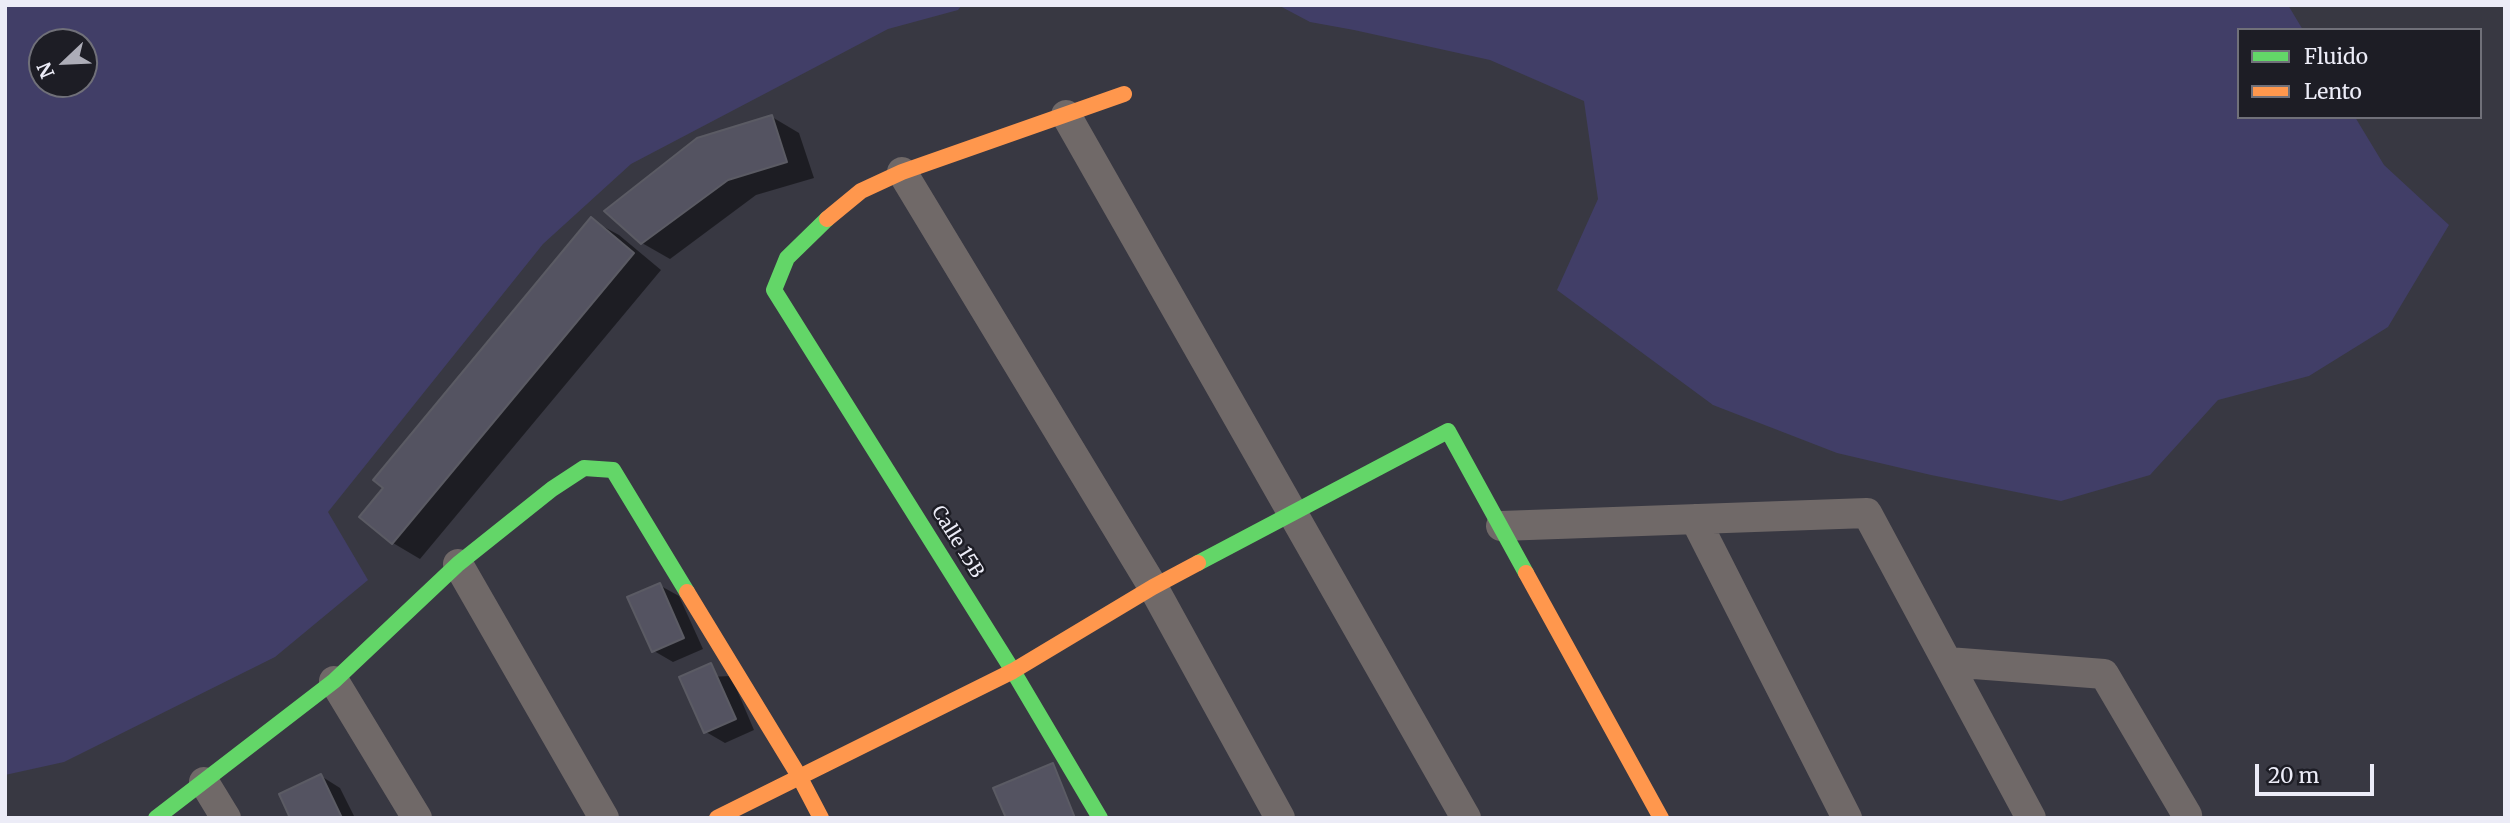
<!DOCTYPE html>
<html>
<head>
<meta charset="utf-8">
<style>
  body { margin:0 }
  #map { position:relative; width:2510px; height:823px; overflow:hidden; background:#383842; font-family:Merriweather,serif }
  canvas { display:block }
  .frame { position:absolute; inset:0; border:7px solid #ececf7; pointer-events:none }
  .legend { position:absolute; left:2237px; top:28px; width:245px; height:91px; box-sizing:border-box; background:#1d1d25; border:2px solid #707079; margin:0; padding:9px 12px; list-style:none; font-size:21px; color:#ececf7 }
  .legend li { display:flex; align-items:center; gap:14px; height:35px }
  .legend b { width:35px; border:2px solid #707079 }
  .north { position:absolute; left:28px; top:28px; width:70px; height:70px; box-sizing:border-box; background:#1d1d25; border:2px solid #707079; border-radius:50%; rotate:247deg; font-size:19px; font-weight:700; line-height:28px; text-align:center; color:#ececf7 }
  .north::after { content:''; display:block; margin:auto; width:24px; height:32px; background:#adadb8; clip-path:polygon(50% 0,100% 100%,50% 72%,0 100%) }
  .scale { position:absolute; left:2255px; top:764px; width:119px; height:32px; box-sizing:border-box; border:4px solid #ececf7; border-top:0; padding-left:9px; font-size:21px; line-height:24px; white-space:nowrap; color:#ececf7; -webkit-text-stroke:5px #1d1d25; paint-order:stroke }
</style>
</head>
<body>
<div id="map">
<canvas width="2510" height="823"></canvas>
<div class="frame"></div>
<ul class="legend">
<li><b style="height:9px;background:#63d668"></b>Fluido</li>
<li><b style="height:9px;background:#ff974d"></b>Lento</li>
</ul>
<div class="north">N</div>
<div class="scale">20 m</div>
</div>
<script>
const ctx = document.querySelector('canvas').getContext('2d');
ctx.lineJoin = 'round';
function paint(path, color) { ctx.fillStyle = color; ctx.fill(path, 'evenodd'); }
const poly = rows => new Path2D(rows.map(r => 'M' + r).join(''));
function stroke(path, color, width, dash) { ctx.strokeStyle = color; ctx.lineWidth = width; ctx.lineCap = dash ? 'butt' : 'round'; ctx.setLineDash(dash || []); ctx.stroke(path); }
function drawText(font, color, halo, rows, align = 'center') {
  ctx.font = font + ' Merriweather,serif'; ctx.lineWidth = 5; ctx.setLineDash([]); ctx.textBaseline = 'middle'; ctx.strokeStyle = halo; ctx.fillStyle = color; for (const [text, x, y, turn = 0] of rows) {
    ctx.save(); ctx.translate(x, y); ctx.rotate((+turn || 0) * Math.PI / 180); ctx.textAlign = isNaN(turn) ? turn : align; if (halo) ctx.strokeText(text, 0, 0); ctx.fillText(text, 0, 0); ctx.restore();
  }
}
const green = poly([
  [5,5,962,5,958,10,888,29,631,164,543,244,328,512,368,580,275,657,64,762,5,775],
  [42,42,84,42,84,84,42,84],
  [1278,5,2288,5,2303,30,2239,30,2239,117,2355,117,2384,165,2449,225,2388,327,2309,376,2218,400,2150,475,2061,501,1931,475,1837,453,1713,405,1557,290,1598,199,1584,101,1490,60,1354,30,1310,22]
]);
const shadow = poly([
  [772,117,799,133,814,178,756,195,670,259,642,243],
  [591,220,619,235,661,270,420,559,393,543],
  [659,585,679,596,703,649,673,662,654,651],
  [731,676,754,730,725,743,706,732,682,678],
  [321,776,340,788,355,818,292,818]
]);
const building = poly([
  [772,115,787,162,728,180,641,244,604,211,697,138,772,115],
  [591,217,634,253,392,544,359,517,383,488,373,480,591,217],
  [660,583,684,638,652,652,627,597,660,583],
  [711,663,736,719,704,733,679,677,711,663],
  [1053,763,1075,818,1006,818,993,788,1053,763],
  [321,774,342,818,290,818,279,794,321,774]
]);
const street = poly([
  [1066,115,1466,818],
  [902,172,1153,587,1280,818],
  [1695,519,1847,818],
  [1501,526,1867,513,2031,818],
  [458,564,604,818],
  [1948,662,2104,674,2187,815,2185,818],
  [334,681,417,818],
  [204,782,226,818]
]);
const fast = poly([
  [827,219,787,258,774,290,1013,671,1100,818],
  [1198,563,1448,431,1526,573],
  [156,818,334,681,458,564,552,489,584,468,613,470,687,592]
]);
const slow = poly([
  [827,219,861,191,902,172,1124,94],
  [1526,573,1661,818],
  [687,592,799,776,821,818],
  [717,818,1013,671,1153,587,1198,563]
]);
const streetNames = [
  ["Calle 15B",957,542,58]
];
paint(green, '#413e67');
paint(shadow, '#0007');
paint(building, '#545361');
stroke(building, '#5b5b64', 2);
stroke(street, '#706968', 30);
stroke(fast, '#63d668', 16);
stroke(slow, '#ff974d', 16);
drawText('19px', '#ececf7', '#1d1d25', streetNames);
</script>
</body>
</html>
